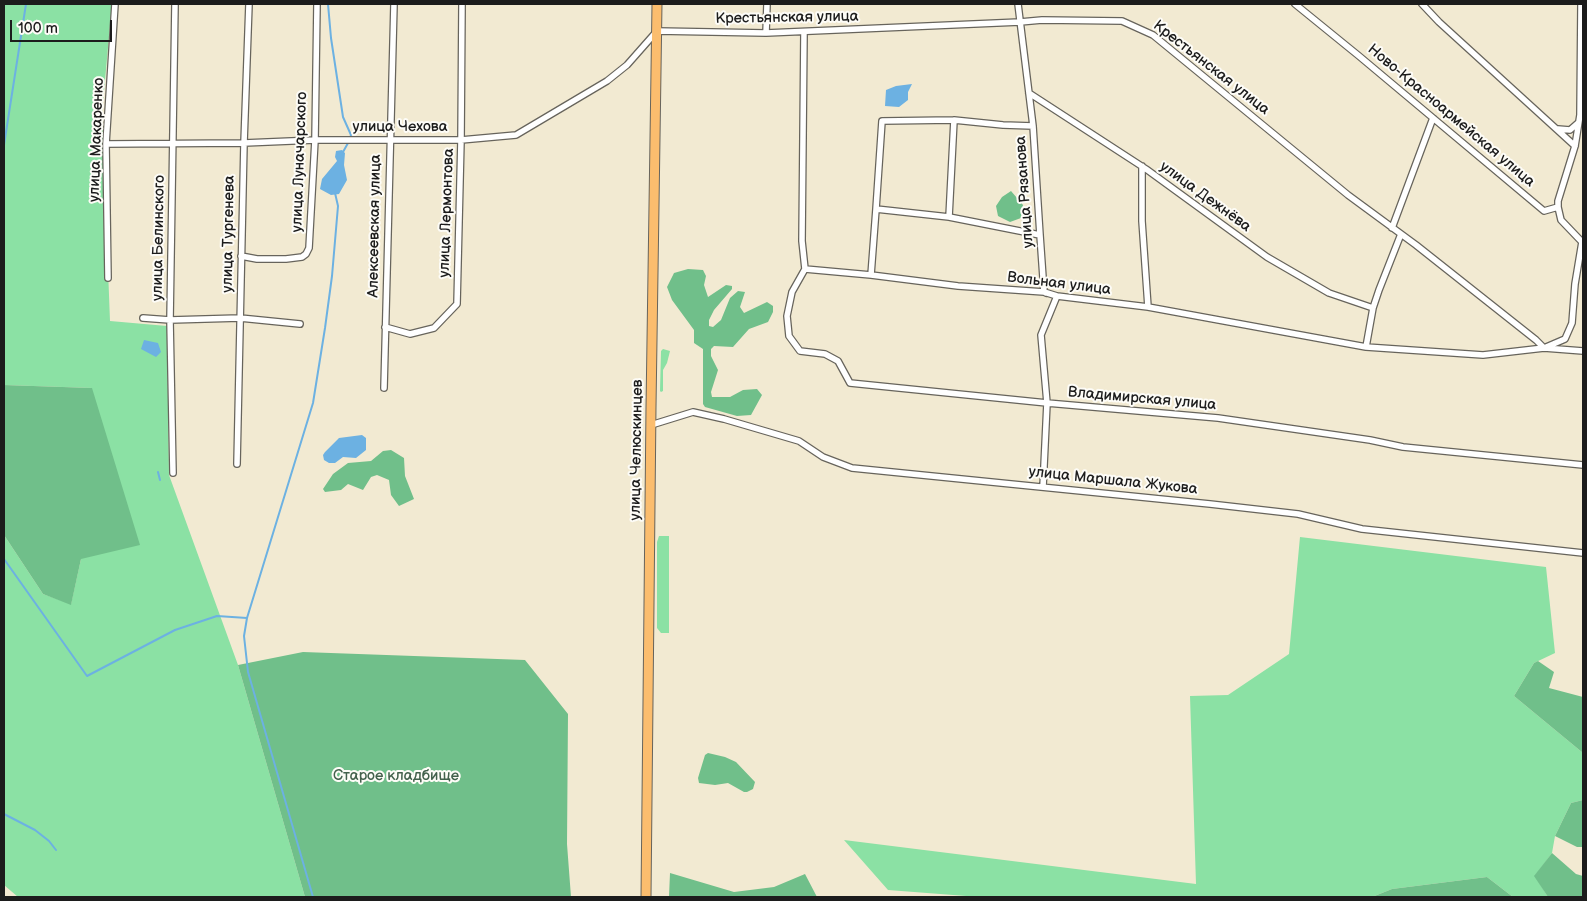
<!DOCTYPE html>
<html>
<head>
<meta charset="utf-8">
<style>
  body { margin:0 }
  #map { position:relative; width:1587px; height:901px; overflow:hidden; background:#f2ead2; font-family:"Balsamiq Sans",sans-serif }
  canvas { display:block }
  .frame { position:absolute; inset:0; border:5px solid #1c1c1c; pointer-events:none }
  .scale { position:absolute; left:10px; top:20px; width:102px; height:22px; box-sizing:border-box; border:2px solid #1c1c1c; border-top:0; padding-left:6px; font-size:15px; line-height:18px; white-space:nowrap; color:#1c1c1c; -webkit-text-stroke:4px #fdfcf7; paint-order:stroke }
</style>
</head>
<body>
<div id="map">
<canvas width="1587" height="901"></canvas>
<div class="frame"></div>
<div class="scale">100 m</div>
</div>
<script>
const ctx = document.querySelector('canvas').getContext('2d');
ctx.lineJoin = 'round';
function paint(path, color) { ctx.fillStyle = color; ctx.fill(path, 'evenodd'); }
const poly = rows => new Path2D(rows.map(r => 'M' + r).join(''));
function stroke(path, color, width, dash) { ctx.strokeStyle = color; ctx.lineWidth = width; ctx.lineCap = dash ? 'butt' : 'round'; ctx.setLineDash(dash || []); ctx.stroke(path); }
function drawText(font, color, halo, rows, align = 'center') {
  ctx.font = font + ' "Balsamiq Sans",sans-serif'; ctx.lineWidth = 4; ctx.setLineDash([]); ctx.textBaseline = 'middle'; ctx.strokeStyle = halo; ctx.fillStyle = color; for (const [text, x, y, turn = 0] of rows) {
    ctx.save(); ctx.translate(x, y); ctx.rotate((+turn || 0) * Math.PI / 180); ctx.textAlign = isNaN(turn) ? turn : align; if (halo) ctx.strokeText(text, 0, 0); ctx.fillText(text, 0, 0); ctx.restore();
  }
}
const green = poly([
  [4,4,112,4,102,113,110,321,167,326,169,475,238,665,305,897,18,897,4,885,4,535,43,594,71,604,81,559,92,388,4,385],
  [663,349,670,351,667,363,663,370,663,391,661,392,660,391,661,351],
  [659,536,669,536,669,633,661,633,657,628,657,542],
  [1300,537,1546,567,1555,653,1534,663,1514,696,1583,753,1583,800,1571,803,1555,836,1552,853,1535,876,1548,897,1513,897,1487,877,1392,889,1372,897,979,897,888,890,844,840,1196,884,1190,696,1228,695,1289,654]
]);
const forest = poly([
  [1011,191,1023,205,1021,218,1010,222,998,216,996,206,1002,197],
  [688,269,703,270,706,276,704,285,708,297,726,285,732,286,732,289,714,310,709,320,709,326,713,327,721,320,730,298,738,291,745,292,740,307,744,313,767,302,773,306,773,312,768,322,749,329,733,347,714,346,711,349,711,356,718,370,711,392,712,397,730,397,743,390,757,389,762,395,751,415,737,416,705,407,703,404,703,349,694,343,694,330,672,300,667,287,674,273],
  [4,385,92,388,140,545,81,559,71,605,43,594,4,535],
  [391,450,404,458,405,476,414,499,399,506,391,495,389,480,377,475,371,477,363,490,348,484,341,490,325,492,323,489,333,474,348,463,371,461,383,451],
  [303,652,525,660,568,714,567,844,571,897,305,897,238,665],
  [1538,661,1554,672,1549,688,1583,697,1583,753,1514,696,1534,663],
  [708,753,725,757,736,762,755,782,753,789,747,792,744,792,728,783,715,785,699,783,698,778,705,755],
  [1583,800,1583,847,1577,847,1555,836,1571,803],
  [1552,853,1576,874,1583,876,1583,897,1548,897,1534,876],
  [670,873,734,892,774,887,805,874,817,897,669,897],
  [1487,877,1513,897,1372,897,1392,889]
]);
const water = poly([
  [912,84,908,92,908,100,899,107,885,106,886,90,896,86],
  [342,150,345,153,344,165,347,180,339,194,331,195,320,189,322,179,337,161,335,157,336,151],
  [144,340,158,343,161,352,156,357,141,349],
  [362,435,366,438,366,450,356,458,343,457,335,463,329,463,324,460,323,455,325,452,339,438]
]);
const stream = poly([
  [328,4,331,38,343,117,351,135,350,138],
  [4,145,26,4],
  [343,152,348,143],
  [158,472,160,480],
  [4,559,87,676,175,630,217,616,247,618],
  [4,814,35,830,49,841,56,850],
  [313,897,248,672,244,636,247,618,313,403,325,328,332,276,338,206,335,193]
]);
const minor = poly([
  [1018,4,1033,126,1040,235,1044,292,1046,293],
  [1295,4,1359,56,1544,211,1558,207,1561,220,1583,243],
  [1422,4,1439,22,1575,146],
  [804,32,802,241,805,269,871,275,958,286,1044,292,1057,296,1148,307,1366,347,1483,355,1544,348,1565,339,1572,323,1575,284,1582,242],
  [766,33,767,4],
  [1029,93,1146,169,1267,257,1329,293,1373,308],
  [954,120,882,121,876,209,949,217,1040,235],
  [1558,129,1570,130,1578,123],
  [106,144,244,143,315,140,461,140,516,135,607,81,627,65,657,31,766,33,1020,22,1042,20,1122,21,1153,35,1348,195,1416,245,1536,340,1544,348,1583,351],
  [1142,166,1142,221,1148,307],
  [1558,207,1558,201,1575,146,1580,115,1581,4],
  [949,217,954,120,1003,125,1033,126],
  [1392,228,1433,118],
  [241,256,257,259,286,259,302,257,306,254,309,248,315,140,317,4],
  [805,269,792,292,787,316,789,336,800,351,825,354,838,361,850,383,1047,403,1218,418,1370,440,1403,447,1583,465],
  [871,275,876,209],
  [108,278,106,144,115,4],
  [143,318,170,320,240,318,300,324],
  [385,327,410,334,434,328,457,304,461,140,462,4],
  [1366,347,1373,308,1379,290,1401,234],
  [384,388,394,4],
  [651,425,693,412,724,419,799,441,823,457,852,468,1210,504,1298,514,1362,529,1583,553],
  [237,464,244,143,249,4],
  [173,473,170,320,175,4],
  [1043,487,1047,403,1041,335,1057,296]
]);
const primary = poly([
  [646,897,651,407,657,4]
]);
const streetNames = [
  ["Крестьянская улица",787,18,-1],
  ["Крестьянская улица",1211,68,38],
  ["Ново-Красноармейская улица",1451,116,40],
  ["улица Чехова",400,127],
  ["улица Макаренко",97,140,-88],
  ["улица Луначарского",300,162,-88],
  ["улица Рязанова",1025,192,-94],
  ["улица Дежнёва",1205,197,36],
  ["улица Лермонтова",447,213,-88],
  ["Алексеевская улица",375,226,-89],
  ["улица Тургенева",229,234,-89],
  ["улица Белинского",159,238,-89],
  ["Вольная улица",1059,284,7],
  ["Владимирская улица",1142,399,5],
  ["улица Челюскинцев",637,450,-89],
  ["улица Маршала Жукова",1113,481,6]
];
const parkNames = [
  ["Старое кладбище",396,776]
];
paint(green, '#8be1a4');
paint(forest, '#70bf8a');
paint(water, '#6cb1e2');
stroke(stream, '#6cb1e2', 2);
stroke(minor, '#67645c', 8);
stroke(primary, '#67645c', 11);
stroke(minor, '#fff', 5.5);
stroke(primary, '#fbbd6e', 9);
drawText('15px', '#1c1c1c', '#fdfcf7', streetNames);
drawText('15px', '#43614c', '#fdfcf7', parkNames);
</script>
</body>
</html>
